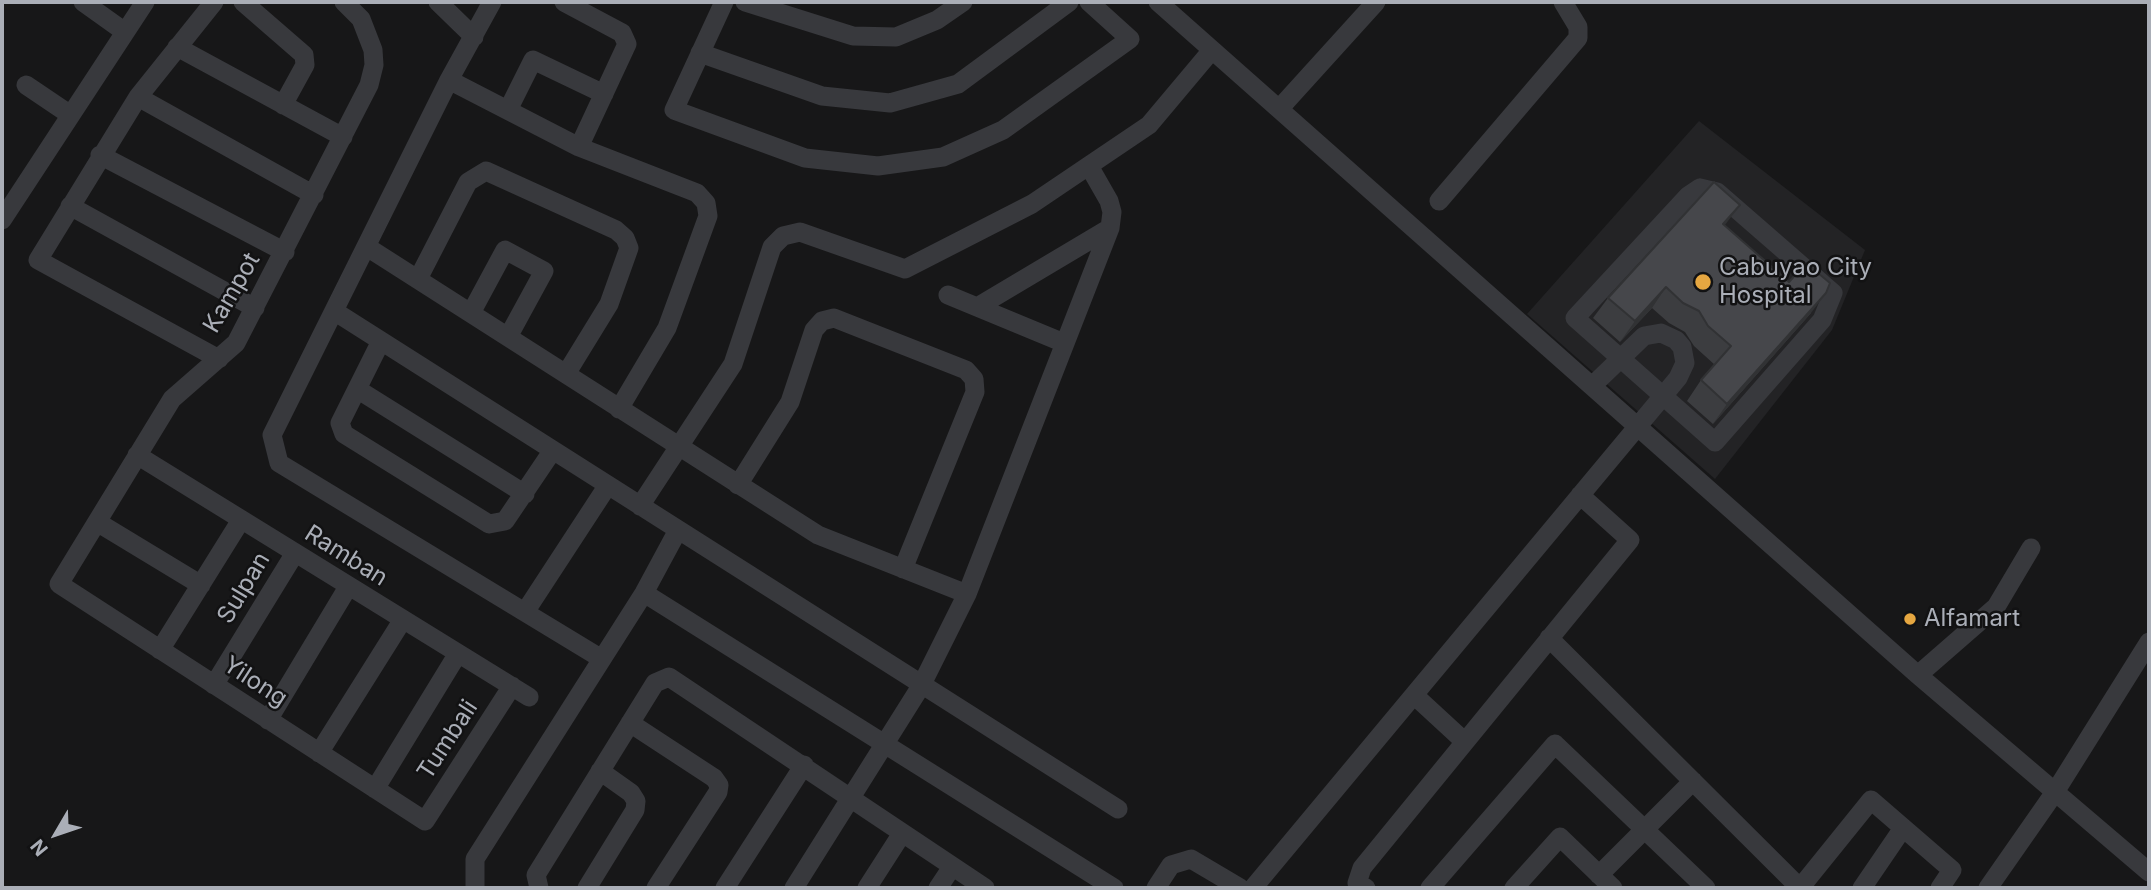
<!DOCTYPE html>
<html>
<head>
<meta charset="utf-8">
<style>
  body { margin:0 }
  #map { position:relative; width:2151px; height:890px; overflow:hidden; background:#171718; font-family:Inter,sans-serif }
  canvas { display:block }
  .frame { position:absolute; inset:0; border:4px solid #aaaeb7; pointer-events:none }
  .north { position:absolute; left:21px; top:799px; width:70px; height:70px; -webkit-text-stroke:5px #121213; paint-order:stroke; rotate:231deg; font-size:19px; font-weight:700; line-height:28px; text-align:center; color:#aaaeb7 }
  .north::after { content:''; display:block; margin:auto; width:24px; height:32px; background:#aaaeb7; clip-path:polygon(50% 0,100% 100%,50% 72%,0 100%) }
</style>
</head>
<body>
<div id="map">
<canvas width="2151" height="890"></canvas>
<div class="frame"></div>
<div class="north">N</div>
</div>
<script>
const ctx = document.querySelector('canvas').getContext('2d');
ctx.lineJoin = 'round';
function paint(path, color) { ctx.fillStyle = color; ctx.fill(path, 'evenodd'); }
const poly = rows => new Path2D(rows.map(r => 'M' + r).join(''));
function stroke(path, color, width, dash) { ctx.strokeStyle = color; ctx.lineWidth = width; ctx.lineCap = dash ? 'butt' : 'round'; ctx.setLineDash(dash || []); ctx.stroke(path); }
function drawText(font, color, halo, rows, align = 'center') {
  ctx.font = font + ' Inter,sans-serif'; ctx.lineWidth = 5; ctx.setLineDash([]); ctx.textBaseline = 'middle'; ctx.strokeStyle = halo; ctx.fillStyle = color; for (const [text, x, y, turn = 0] of rows) {
    ctx.save(); ctx.translate(x, y); ctx.rotate((+turn || 0) * Math.PI / 180); ctx.textAlign = isNaN(turn) ? turn : align; if (halo) ctx.strokeText(text, 0, 0); ctx.fillText(text, 0, 0); ctx.restore();
  }
}
const built = poly([
  [1699,121,1865,250,1832,330,1715,479,1527,314]
]);
const minor = poly([
  [83,2,125,32],
  [214,2,138,97,38,260,219,359],
  [243,2,304,55,305,65,283,105],
  [344,2,361,19,373,50,374,65,369,85,236,343,172,399,59,584,425,821,512,686],
  [438,2,474,37],
  [492,2,449,80,272,435,279,463,602,659,644,593,678,530],
  [564,2,622,33,627,44,579,147],
  [724,2,674,110,805,158,878,166,943,157,1003,130,1130,39,1089,2],
  [745,2,853,36,896,37,937,20,963,2],
  [1158,2,1918,675,2149,872],
  [177,47,343,137],
  [700,53,822,96,890,103,958,84,1069,2],
  [449,80,579,147,697,193,706,203,708,216,667,328,619,409],
  [26,85,69,114],
  [138,97,314,195],
  [1279,109,1376,2],
  [508,110,533,60,604,94],
  [100,155,285,252],
  [1700,188,1717,192,1833,293,1822,320,1715,442,1575,318,1688,196,1700,188],
  [1439,201,1578,38,1578,27,1563,2],
  [70,206,255,308],
  [2,220,145,2],
  [367,247,818,535,967,594],
  [418,279,468,182,486,171,616,230,625,238,629,248,609,304,566,374],
  [948,295,1064,343],
  [979,306,1110,228],
  [334,311,1118,809],
  [471,313,505,250,544,271,508,337],
  [381,341,340,423,344,434,489,524,505,521,553,450],
  [357,389,525,494],
  [137,455,529,697],
  [738,485,790,402,814,330,822,321,834,318,966,370,974,379,975,392,903,569],
  [640,506,733,364,772,247,783,236,800,232,905,269,1032,204,1149,125,1212,50],
  [97,522,201,585],
  [644,593,1114,888],
  [525,612,608,485],
  [1549,638,1800,888],
  [160,650,241,520],
  [1918,675,1996,607,2031,548],
  [214,685,295,553],
  [1414,695,1465,742],
  [268,720,348,587],
  [630,723,714,778,719,785,718,792,656,888],
  [319,753,402,621],
  [375,789,457,655],
  [1599,875,1693,781],
  [475,888,475,859,602,659],
  [539,888,536,875,655,683,669,677,985,888],
  [587,888,635,810,636,801,631,793,600,771],
  [725,888,804,765],
  [794,888,921,686,967,594,1110,228,1112,212,1109,201,1089,166],
  [867,888,901,835],
  [938,888,952,867],
  [1156,888,1171,865,1191,859,1240,888],
  [1253,888,1678,378,1685,363,1682,347,1676,340,1661,333,1644,336,1592,386],
  [1366,888,1357,883,1362,868,1630,540,1580,495],
  [1430,888,1555,744,1706,888],
  [1514,888,1560,837,1613,888],
  [1800,888,1871,800,1952,870,1940,888],
  [1862,888,1903,828],
  [1988,888,2055,792,2149,642]
]);
const wall = poly([
  [1725,226,1811,313,1713,424,1687,401,1701,380,1715,365,1694,346,1685,332,1669,323,1652,308,1620,342,1593,318,1608,298]
]);
const shadedWall = poly([
  [1740,205,1725,225,1723,224],
  [1666,287,1652,308,1620,342,1635,321],
  [1826,293,1811,313,1713,424,1727,404]
]);
const building = poly([
  [1714,182,1740,205,1723,224,1789,282,1806,263,1830,283,1826,293,1727,404,1701,380,1731,346,1708,326,1699,311,1683,303,1666,287,1635,321,1608,298,1714,182]
]);
const markers = [
  [1703,282,9,"#e6a741"],
  [1910,619,7,"#e6a741"]
];
const poiNames = [
  ["Cabuyao City",1719,268],
  ["Hospital",1719,296],
  ["Alfamart",1924,619]
];
const streetNames = [
  ["Kampot",232,293,-60],
  ["Ramban",346,556,32],
  ["Sulpan",244,588,-59],
  ["Yilong",255,682,33],
  ["Tumbali",448,740,-57]
];
paint(built, '#232325');
stroke(minor, '#38393d', 19);
paint(wall, '#3c3d40');
paint(shadedWall, '#313234');
paint(building, '#46474b');
stroke(building, '#313234', 2);
for (const [x, y, r, color] of markers) { const dot = new Path2D(); dot.arc(x, y, r, 0, 2 * Math.PI); ctx.fillStyle = color; ctx.fill(dot); stroke(dot, '#121213', 2.5); }
drawText('24px', '#aaaeb7', '#121213', poiNames, 'left');
drawText('24px', '#aaaeb7', '#121213', streetNames);
</script>
</body>
</html>
